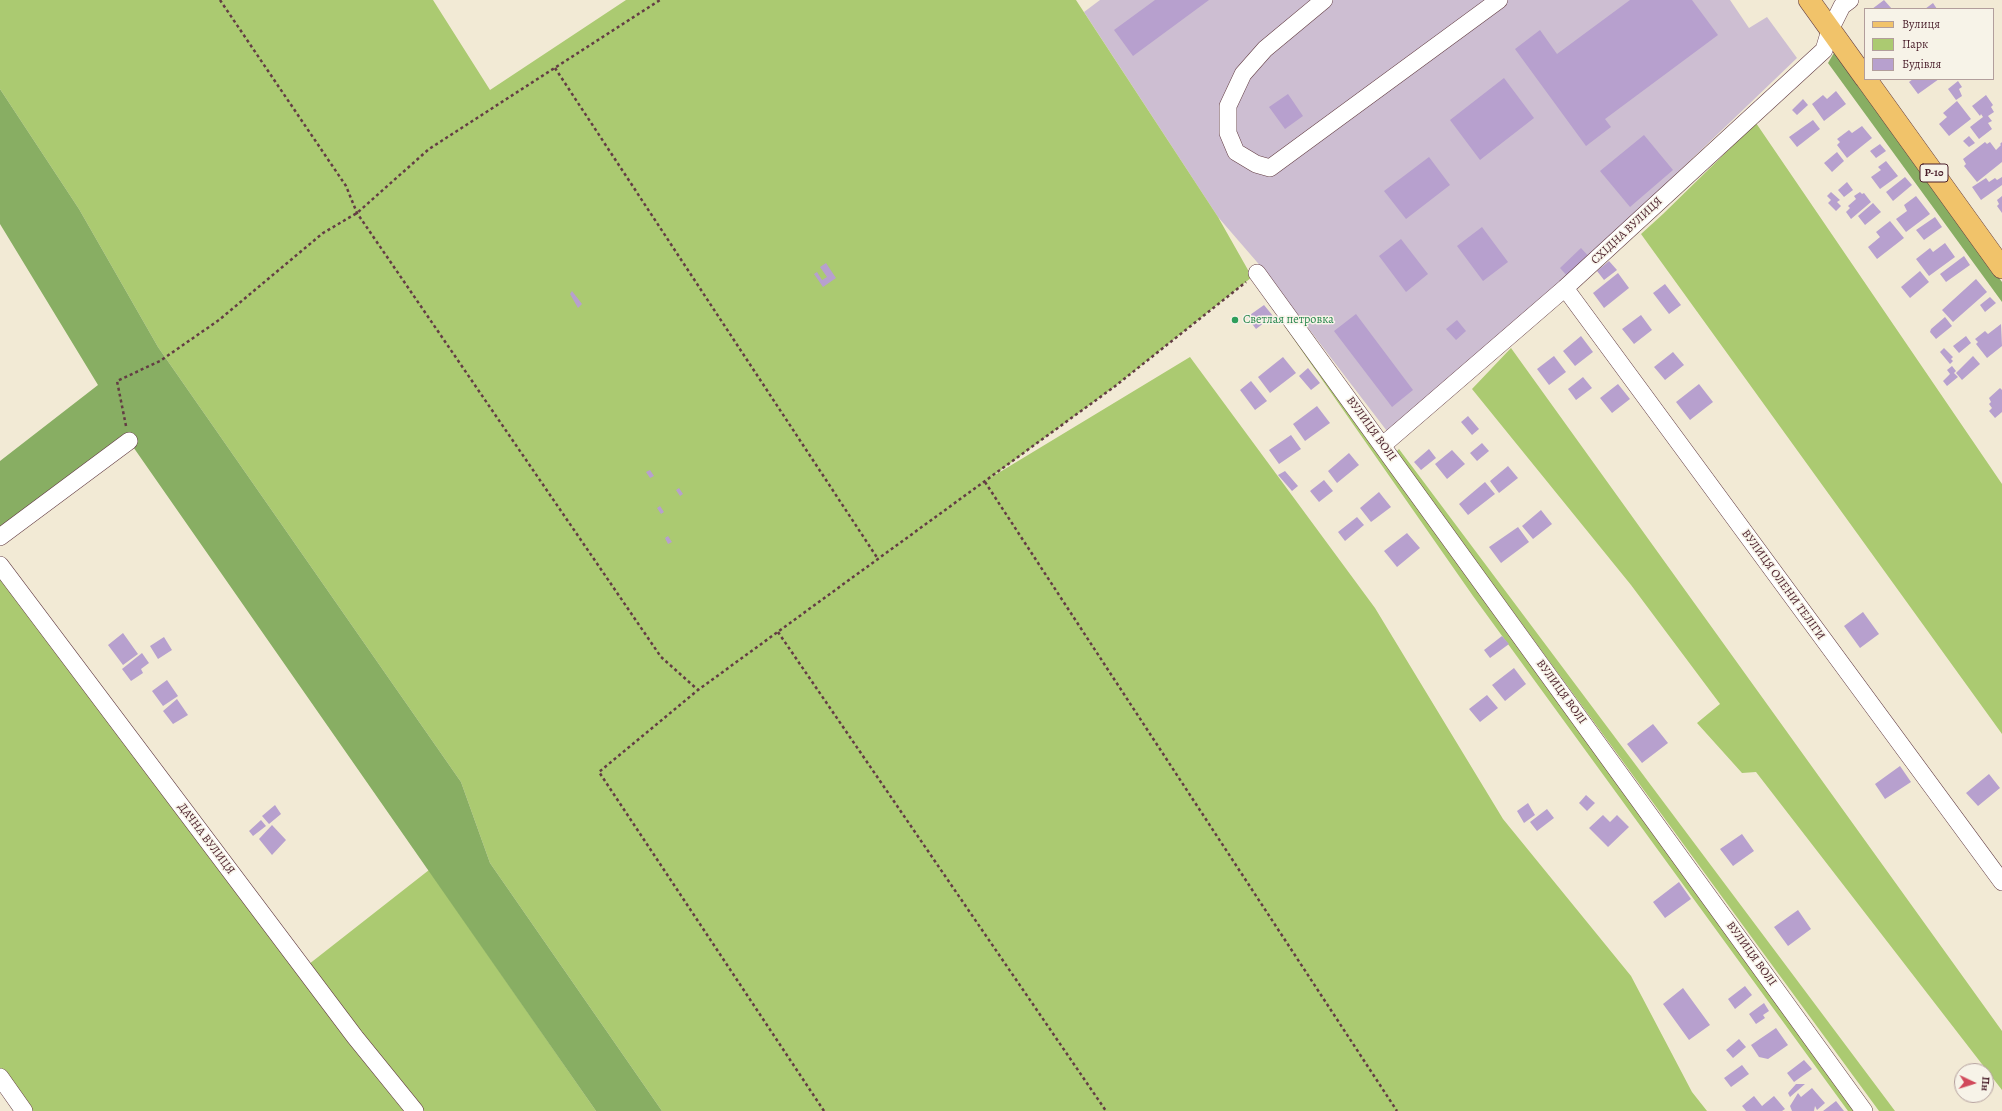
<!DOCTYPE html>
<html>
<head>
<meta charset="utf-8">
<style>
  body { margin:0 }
  #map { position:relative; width:2002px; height:1111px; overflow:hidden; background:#f2ead5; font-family:Alegreya,serif }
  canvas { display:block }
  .legend { position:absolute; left:1864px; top:8px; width:130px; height:72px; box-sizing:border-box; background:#f7f3e8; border:1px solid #b29e9c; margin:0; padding:5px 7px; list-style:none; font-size:12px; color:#4a1f2b }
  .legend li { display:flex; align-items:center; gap:8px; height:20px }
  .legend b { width:20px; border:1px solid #b29e9c }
  .north { position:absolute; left:1954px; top:1063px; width:40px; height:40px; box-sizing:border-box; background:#f7f3e8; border:1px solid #b29e9c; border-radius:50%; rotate:94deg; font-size:11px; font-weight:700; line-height:16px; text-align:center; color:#4a1f2b }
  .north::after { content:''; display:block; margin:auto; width:14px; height:18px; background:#d1495b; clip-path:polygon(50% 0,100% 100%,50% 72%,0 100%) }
</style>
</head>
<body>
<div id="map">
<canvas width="2002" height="1111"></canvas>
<ul class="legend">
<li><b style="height:5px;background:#f1c36a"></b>Вулиця</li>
<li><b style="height:11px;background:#abca71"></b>Парк</li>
<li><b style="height:11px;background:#b7a0ce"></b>Будівля</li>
</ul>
<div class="north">Пн</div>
</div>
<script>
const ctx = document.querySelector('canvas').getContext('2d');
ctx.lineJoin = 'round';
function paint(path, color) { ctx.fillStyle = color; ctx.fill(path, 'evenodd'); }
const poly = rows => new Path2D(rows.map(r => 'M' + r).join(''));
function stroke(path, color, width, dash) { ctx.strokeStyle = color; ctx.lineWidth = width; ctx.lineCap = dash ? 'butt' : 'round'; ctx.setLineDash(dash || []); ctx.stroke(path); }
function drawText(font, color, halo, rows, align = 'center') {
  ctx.font = font + ' Alegreya,serif'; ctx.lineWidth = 3; ctx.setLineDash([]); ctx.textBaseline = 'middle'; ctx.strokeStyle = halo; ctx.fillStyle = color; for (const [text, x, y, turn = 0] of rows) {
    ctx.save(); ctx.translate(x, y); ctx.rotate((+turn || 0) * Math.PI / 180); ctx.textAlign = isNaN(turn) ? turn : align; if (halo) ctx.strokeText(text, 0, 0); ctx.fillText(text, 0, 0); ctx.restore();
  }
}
const industrial = poly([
  [1100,0,1730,0,1749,28,1767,17,1797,58,1574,272,1390,435,1263,269,1218,217,1084,12]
]);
const green = poly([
  [0,0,433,0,490,90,626,0,1076,0,1218,217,1252,277,1114,387,990,478,1190,357,1375,608,1503,819,1631,976,1692,1092,1707,1111,662,1111,490,863,461,782,158,347,79,209,0,89],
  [1756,123,2002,484,2002,734,1641,234,1663,214],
  [1265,298,1859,1111,1848,1111,1473,596],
  [1511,348,2002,1031,2002,1090,1756,772,1742,773,1697,723,1720,704,1631,585,1472,389],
  [1399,449,1895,1111,1879,1111,1396,452],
  [0,565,304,968,429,870,596,1111,24,1111,0,1077]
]);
const forest = poly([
  [1835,51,2002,282,2002,302,1828,63],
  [0,89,79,209,158,347,461,782,490,863,662,1111,596,1111,129,441,0,537,0,461,98,385,0,224]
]);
const building = poly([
  [1155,0,1209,0,1133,56,1114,30],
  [1630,0,1692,0,1718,35,1605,119,1611,127,1586,146,1515,49,1540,30,1557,54],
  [1884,0,1892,9,1872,9],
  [1933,3,1937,9,1925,9],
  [1504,78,1534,118,1480,160,1450,120],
  [1913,79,1939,79,1918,94,1909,82],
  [1958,81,1962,87,1959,89,1962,96,1956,100,1948,89],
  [1836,91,1846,104,1824,121,1812,104,1823,95,1827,99],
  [1288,94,1303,116,1285,129,1269,107],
  [1986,95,1993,105,1991,107,1994,112,1988,116,1992,121,1988,123,1992,129,1979,139,1970,127,1983,117,1981,114,1980,116,1972,106],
  [1803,99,1808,105,1797,115,1792,110],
  [1957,101,1971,119,1949,136,1939,124,1947,117,1943,113],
  [1813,120,1820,129,1797,147,1789,137],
  [1862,126,1872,138,1847,158,1837,145,1840,142,1837,139,1849,130,1852,133],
  [1644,135,1673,170,1630,207,1600,171],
  [1969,136,1975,143,1969,147,1963,141],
  [1985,142,1987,144,1990,142,1996,150,2001,145,2000,144,2002,142,2002,162,1977,182,1964,166,1966,164,1963,159],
  [1880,144,1886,151,1876,158,1870,151],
  [1837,152,1844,161,1832,172,1824,163],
  [1429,157,1450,185,1406,219,1384,191],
  [1886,161,1898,176,1880,189,1871,177,1881,170,1878,167],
  [1905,177,1912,185,1893,201,1886,192],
  [2002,177,2002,185,1981,200,1972,187,1986,178,1989,182,1995,178,1997,180],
  [1847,182,1853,190,1844,197,1838,190],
  [1831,192,1840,200,1837,202,1841,206,1836,211,1828,203,1831,200,1827,196],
  [1860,192,1862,194,1864,193,1871,202,1851,219,1846,212,1850,208,1848,206,1856,199,1854,196],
  [1916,196,1930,214,1906,232,1896,219,1907,211,1904,205],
  [2002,196,2002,213,1997,206,1999,204,1997,200],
  [1873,203,1881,212,1865,225,1858,216],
  [1935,217,1942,227,1924,240,1916,230],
  [1890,221,1904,238,1877,259,1868,247,1880,237,1876,232],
  [1482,227,1508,262,1483,281,1457,246],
  [1401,239,1428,274,1406,292,1379,256],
  [1945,243,1955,257,1929,276,1916,259,1930,248,1933,252],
  [1581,248,1592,260,1570,279,1560,268],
  [1964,256,1970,265,1946,282,1940,274],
  [1609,261,1617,270,1604,280,1597,271],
  [826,263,836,278,823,287,814,274,817,272,822,280,827,277,820,267],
  [1920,271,1929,282,1910,298,1901,287],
  [1618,273,1629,288,1604,308,1593,293],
  [1976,279,1987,292,1953,322,1942,310],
  [1665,284,1681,305,1669,314,1653,293],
  [572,291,582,304,578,308,570,294],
  [1990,297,1996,303,1985,312,1980,305],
  [1264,305,1273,316,1256,329,1247,317],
  [1356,314,1413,390,1392,407,1334,331],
  [1641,315,1652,330,1634,344,1622,329],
  [1945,317,1952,326,1936,339,1930,332,1931,329],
  [1457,320,1466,331,1456,340,1446,329],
  [2001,324,2002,346,1987,358,1976,344,1978,342,1975,339,1985,331,1988,334],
  [1581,336,1593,352,1575,366,1563,351],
  [1966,336,1971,343,1959,353,1953,346],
  [1944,348,1953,357,1951,359,1953,361,1950,364,1940,352],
  [1673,352,1684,365,1665,380,1654,367],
  [1554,356,1566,372,1549,385,1537,369],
  [1973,356,1980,364,1962,380,1956,373],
  [1283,357,1296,373,1270,393,1258,377],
  [1952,366,1956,371,1954,373,1958,377,1947,386,1943,381,1950,374,1947,370],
  [1308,368,1320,383,1311,390,1299,376],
  [1583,377,1592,388,1576,400,1568,389],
  [1251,381,1267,401,1255,410,1240,390],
  [1618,384,1630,399,1612,413,1600,398],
  [1699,384,1713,402,1690,420,1676,402],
  [2000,388,2002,390,2002,412,1995,418,1989,411,1992,408,1989,404,1991,402,1989,398],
  [1317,406,1330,423,1305,441,1293,424],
  [1468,416,1479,429,1472,435,1461,422],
  [1291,435,1301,449,1279,464,1269,450],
  [1482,443,1489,451,1477,461,1470,453],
  [1429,449,1436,458,1421,470,1414,462],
  [1452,450,1465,464,1447,479,1435,464],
  [1349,453,1359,465,1337,483,1328,471],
  [1508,466,1518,478,1499,493,1490,481],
  [650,470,654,476,650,478,646,472],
  [1285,471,1298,486,1292,491,1278,475],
  [1324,480,1333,491,1319,502,1310,491],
  [1485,482,1495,494,1468,515,1459,504],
  [679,488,683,494,680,496,676,490],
  [1379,492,1391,507,1371,522,1360,508],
  [660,506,664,512,661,514,657,508],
  [1541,510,1552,524,1533,539,1522,526],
  [1357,517,1364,525,1345,541,1338,532],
  [1518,527,1529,542,1501,563,1489,547],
  [1407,533,1420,548,1397,567,1384,551],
  [668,536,672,542,668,544,665,538],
  [1863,612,1879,634,1860,648,1844,626],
  [123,633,138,654,123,665,108,645],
  [1502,636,1509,644,1490,658,1484,650],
  [164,637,172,650,158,659,150,646],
  [142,653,149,663,141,669,143,673,131,681,122,669],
  [1514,668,1526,684,1505,701,1492,685],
  [167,680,178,696,163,706,152,691],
  [1487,695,1498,708,1480,722,1469,709],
  [177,699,188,715,173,724,163,711],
  [1653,724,1668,743,1642,763,1627,744],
  [1900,766,1911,782,1885,799,1875,784],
  [1989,774,2000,788,1978,806,1966,793],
  [1586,795,1595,803,1587,811,1579,803],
  [1528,803,1535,815,1524,823,1517,811],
  [275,805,281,814,269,824,262,816],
  [1547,809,1554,818,1537,831,1530,822],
  [1603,815,1610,822,1617,815,1629,827,1608,847,1589,828],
  [261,820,266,826,253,836,249,831],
  [272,825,286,840,272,855,259,839],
  [1742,834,1754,851,1733,866,1720,849],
  [1679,882,1691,899,1665,918,1653,902],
  [1798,910,1811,929,1788,946,1774,927],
  [1745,986,1752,995,1735,1009,1728,999],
  [1683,988,1710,1025,1689,1040,1663,1004],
  [1764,1003,1769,1011,1763,1015,1765,1018,1756,1024,1749,1014],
  [1776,1028,1788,1045,1768,1059,1759,1057,1751,1045],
  [1739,1039,1746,1047,1733,1058,1726,1050],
  [1804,1060,1812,1069,1794,1082,1787,1073],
  [1742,1065,1749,1074,1731,1087,1724,1078],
  [1796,1084,1805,1084,1790,1097,1788,1093],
  [1812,1088,1825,1103,1817,1110,1815,1106,1814,1111,1792,1111,1790,1106,1798,1093,1801,1097],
  [1754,1096,1762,1106,1774,1096,1785,1109,1782,1111,1746,1111,1742,1106],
  [1836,1101,1844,1111,1823,1111]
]);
const path = poly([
  [220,0,346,186,357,213,661,657,698,690],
  [555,68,878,559],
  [126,426,117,381,160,361,219,320,323,233,357,213,429,149,660,0],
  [985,482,1397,1111],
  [778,632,1106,1111],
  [824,1111,599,772,698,690,1114,387,1246,282]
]);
const minor = poly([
  [1324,0,1265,49,1243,74,1228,106,1228,133,1236,152,1256,164,1270,168,1499,0],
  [1257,273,1864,1111],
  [1565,288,2002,882],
  [1383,445,1565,288,1824,50,1830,30,1842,6,1850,0],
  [0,537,129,441],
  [0,565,355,1037,415,1111],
  [0,1077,24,1111]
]);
const major = poly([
  [1809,0,1865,78],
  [1866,79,2002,268]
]);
const markers = [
  [1235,320,4,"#2e9e5b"]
];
const shields = [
  [1934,173,28]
];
const shieldNames = [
  ["Р-10",1934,173]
];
const streetNames = [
  ["СХІДНА ВУЛИЦЯ",1627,231,-43],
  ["ВУЛИЦЯ ВОЛІ",1371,429,54],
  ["ВУЛИЦЯ ОЛЕНИ ТЕЛІГИ",1783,585,54],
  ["ВУЛИЦЯ ВОЛІ",1561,692,54],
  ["ДАЧНА ВУЛИЦЯ",206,839,53],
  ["ВУЛИЦЯ ВОЛІ",1751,954,54]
];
const leisureNames = [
  ["Светлая петровка",1243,320]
];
paint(industrial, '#cdbed2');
paint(green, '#abca71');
paint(forest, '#88ae63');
paint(building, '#b7a0ce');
stroke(minor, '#633d44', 18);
stroke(major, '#633d44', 22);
stroke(path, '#633d44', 2.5, [3, 3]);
stroke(minor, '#fff', 17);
stroke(major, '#f1c36a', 21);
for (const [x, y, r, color] of markers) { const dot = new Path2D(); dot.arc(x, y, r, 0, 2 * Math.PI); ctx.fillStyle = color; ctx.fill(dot); stroke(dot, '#f7f3e8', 1.5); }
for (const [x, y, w] of shields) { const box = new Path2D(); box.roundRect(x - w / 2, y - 9, w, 18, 3); ctx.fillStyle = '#f7f3e8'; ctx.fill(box); stroke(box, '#4a1f2b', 1); }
drawText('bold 11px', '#4a1f2b', null, shieldNames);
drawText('12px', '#4a1f2b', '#f7f3e8', streetNames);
drawText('12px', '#27864d', '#f7f3e8', leisureNames, 'left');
</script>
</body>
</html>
